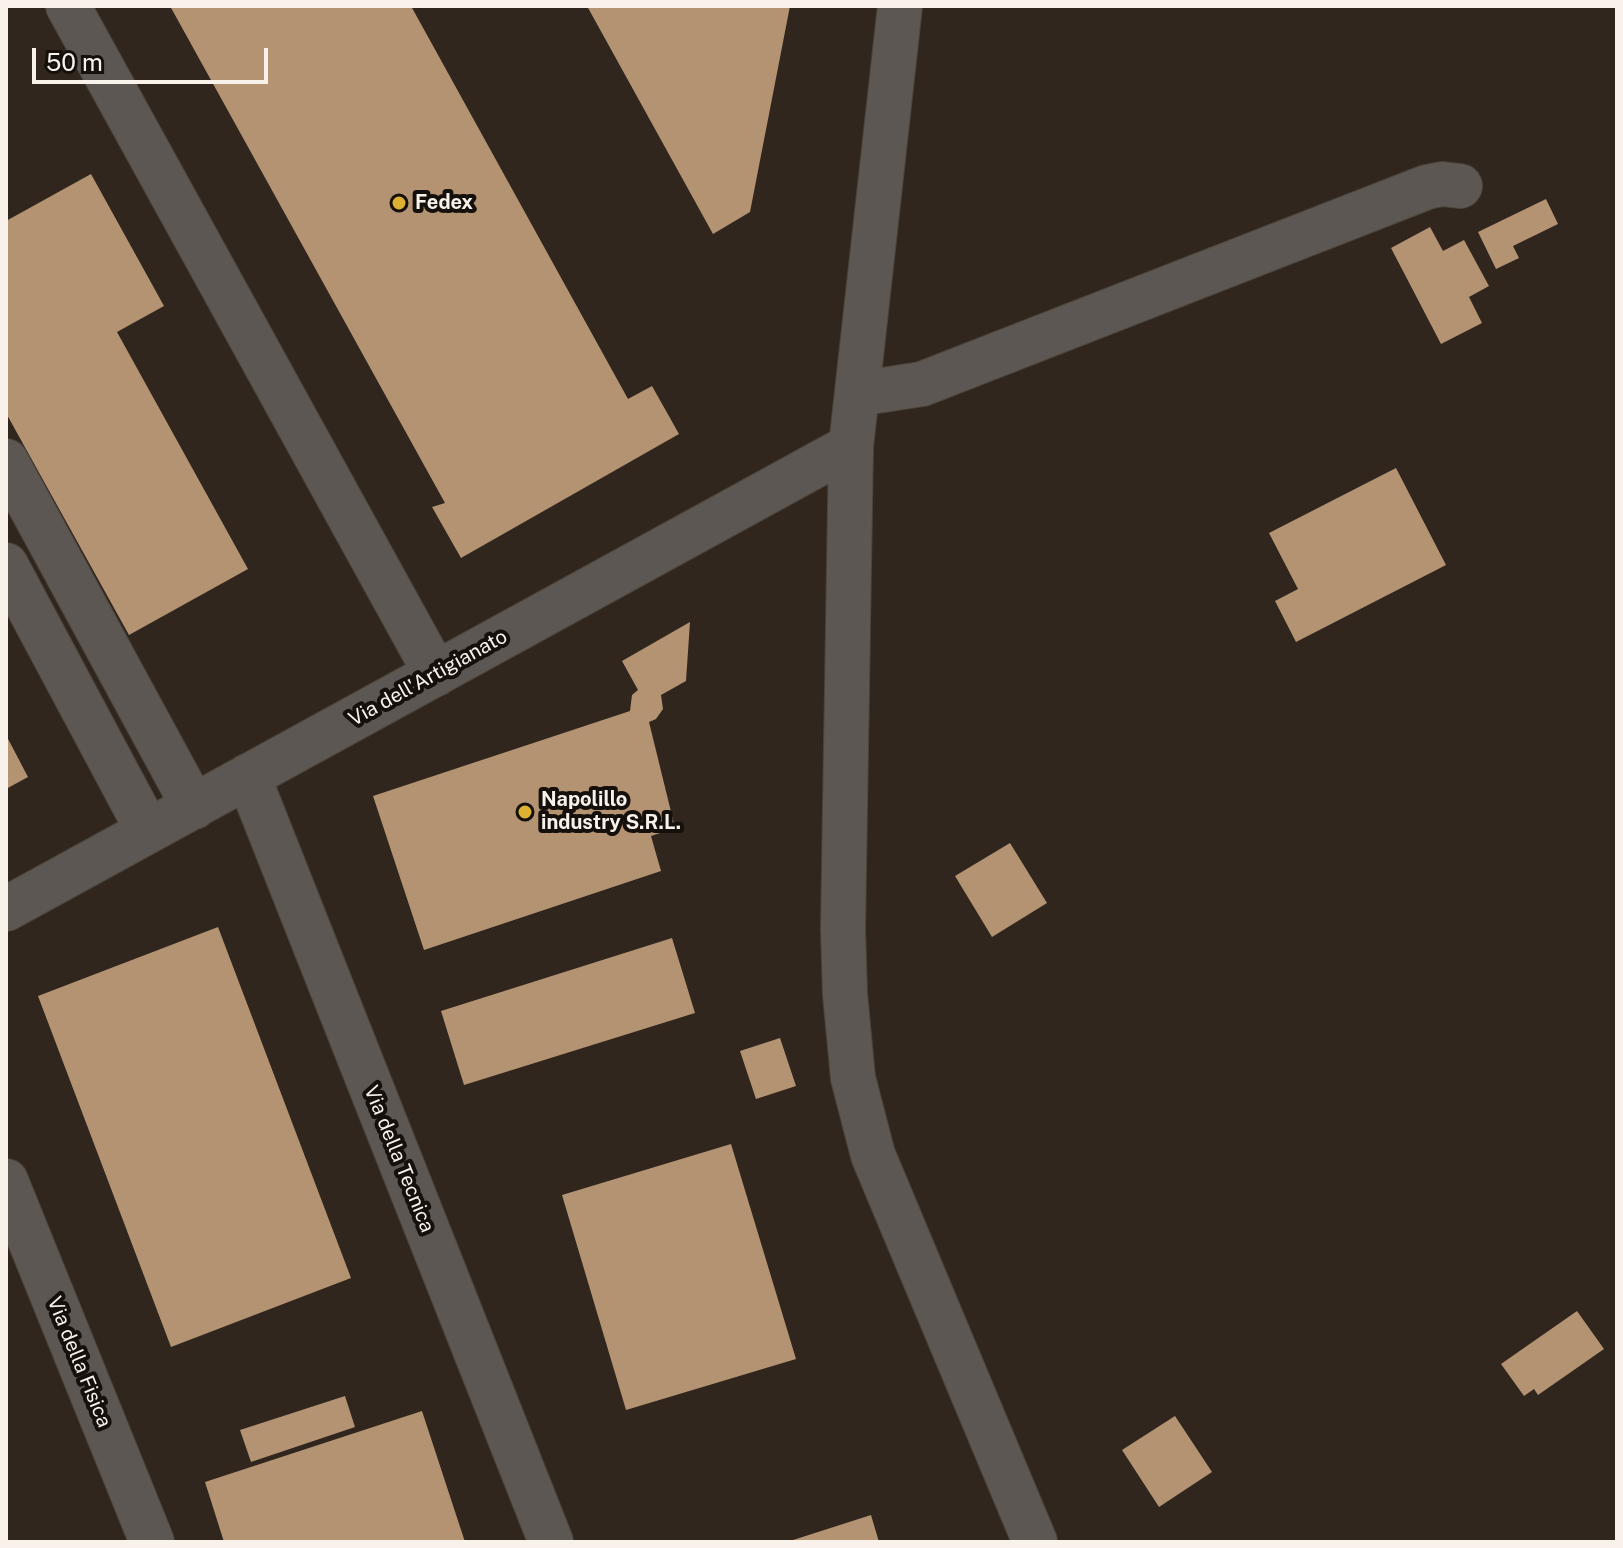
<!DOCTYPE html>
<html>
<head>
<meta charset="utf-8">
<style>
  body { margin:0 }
  #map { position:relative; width:1623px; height:1548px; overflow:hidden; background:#30261d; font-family:"Public Sans",sans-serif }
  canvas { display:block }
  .frame { position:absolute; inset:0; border:8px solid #f9f2eb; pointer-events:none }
  .scale { position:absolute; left:32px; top:48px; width:236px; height:36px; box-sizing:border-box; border:4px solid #f9f2eb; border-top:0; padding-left:10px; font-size:24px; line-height:28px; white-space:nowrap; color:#f9f2eb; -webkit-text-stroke:6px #15100c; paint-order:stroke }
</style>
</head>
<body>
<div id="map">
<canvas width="1623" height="1548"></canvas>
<div class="frame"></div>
<div class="scale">50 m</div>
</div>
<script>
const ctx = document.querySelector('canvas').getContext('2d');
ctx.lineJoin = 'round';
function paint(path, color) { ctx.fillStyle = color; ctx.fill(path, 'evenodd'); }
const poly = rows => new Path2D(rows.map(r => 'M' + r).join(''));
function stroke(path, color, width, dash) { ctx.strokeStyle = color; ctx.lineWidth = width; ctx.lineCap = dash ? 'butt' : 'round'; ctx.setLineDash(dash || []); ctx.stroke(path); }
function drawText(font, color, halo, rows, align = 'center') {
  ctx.font = font + ' "Public Sans",sans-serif'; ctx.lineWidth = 8; ctx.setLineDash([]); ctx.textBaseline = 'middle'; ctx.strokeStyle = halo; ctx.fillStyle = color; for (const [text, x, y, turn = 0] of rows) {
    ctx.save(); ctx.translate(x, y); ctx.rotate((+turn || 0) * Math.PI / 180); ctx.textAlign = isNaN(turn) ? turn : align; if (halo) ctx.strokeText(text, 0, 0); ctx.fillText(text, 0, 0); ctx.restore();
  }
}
const building = poly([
  [170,6,411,6,628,399,652,386,679,434,461,558,432,507,445,503],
  [587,6,790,6,750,212,713,234],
  [91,174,164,306,117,332,248,569,129,635,6,413,6,221],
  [1546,199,1558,224,1513,246,1519,258,1496,269,1478,232],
  [1430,227,1443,251,1464,240,1489,286,1469,297,1482,323,1441,344,1391,248],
  [1396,468,1446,565,1296,642,1275,601,1298,589,1269,533],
  [690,622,686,681,661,695,663,709,656,719,649,722,675,828,651,836,661,871,424,950,373,796,630,711,632,695,638,690,622,661],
  [6,735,28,777,6,789],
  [1010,843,1047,903,992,937,955,876],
  [218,927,351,1278,171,1347,38,996],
  [672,938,695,1013,464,1085,441,1011],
  [780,1038,796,1086,756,1099,740,1051],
  [731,1144,796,1359,626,1410,562,1195],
  [1577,1311,1604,1349,1538,1395,1534,1389,1524,1396,1501,1364],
  [345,1396,355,1427,251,1462,240,1430],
  [422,1411,465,1542,224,1542,205,1482],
  [1175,1416,1212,1472,1159,1507,1122,1450],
  [871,1515,879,1542,790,1542,790,1541]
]);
const minor = poly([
  [68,6,436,674],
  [900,6,851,446,843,929,845,994,853,1078,873,1155,1035,1542],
  [857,394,922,384,1427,187,1442,184,1460,186],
  [6,461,194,807],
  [6,565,148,831],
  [248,776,551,1542],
  [6,909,851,446],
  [6,1181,152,1542]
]);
const markers = [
  [399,203,8,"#deb133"],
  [525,812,8,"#deb133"]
];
const poiNames = [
  ["Fedex",415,203],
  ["Napolillo",541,800],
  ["industry S.R.L.",541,823]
];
const streetNames = [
  ["Via dell'Artigianato",428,678,-29],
  ["Via della Tecnica",399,1159,68],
  ["Via della Fisica",79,1362,68]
];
paint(building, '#b49373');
stroke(minor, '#4c433a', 46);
stroke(minor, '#5d5753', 44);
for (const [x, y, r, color] of markers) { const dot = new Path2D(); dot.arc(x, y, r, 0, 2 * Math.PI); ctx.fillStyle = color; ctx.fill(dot); stroke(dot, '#15100c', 3); }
drawText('bold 20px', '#f9f2eb', '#15100c', poiNames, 'left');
drawText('20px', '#f9f2eb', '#15100c', streetNames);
</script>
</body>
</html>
